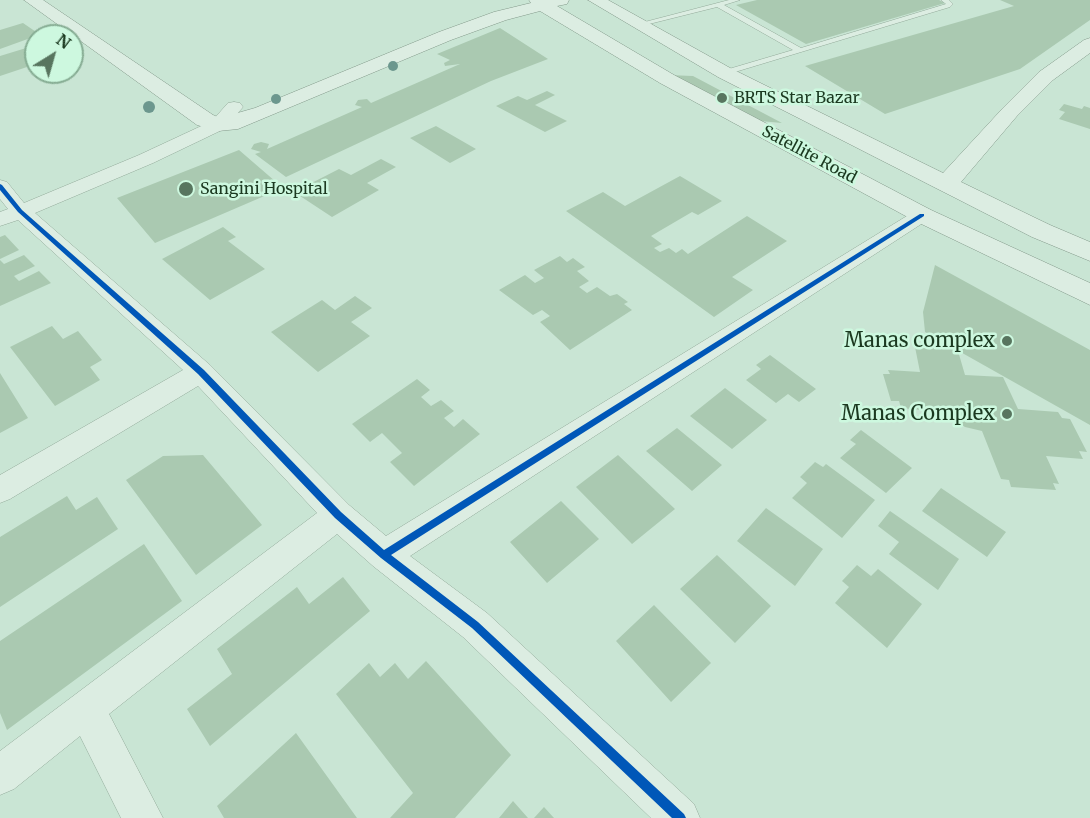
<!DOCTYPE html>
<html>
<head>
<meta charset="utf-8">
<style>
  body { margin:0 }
  #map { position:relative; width:1090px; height:818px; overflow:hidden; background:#c9e5d4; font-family:Merriweather,serif }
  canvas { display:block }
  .north { position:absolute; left:24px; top:24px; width:60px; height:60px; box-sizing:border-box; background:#cdf8df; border:2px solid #86ac93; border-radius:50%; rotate:37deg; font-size:16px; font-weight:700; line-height:24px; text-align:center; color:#1b3920 }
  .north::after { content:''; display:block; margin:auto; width:21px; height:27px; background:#58755f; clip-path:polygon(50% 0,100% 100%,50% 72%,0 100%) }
</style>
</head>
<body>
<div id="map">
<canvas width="1090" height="818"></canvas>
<div class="north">N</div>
</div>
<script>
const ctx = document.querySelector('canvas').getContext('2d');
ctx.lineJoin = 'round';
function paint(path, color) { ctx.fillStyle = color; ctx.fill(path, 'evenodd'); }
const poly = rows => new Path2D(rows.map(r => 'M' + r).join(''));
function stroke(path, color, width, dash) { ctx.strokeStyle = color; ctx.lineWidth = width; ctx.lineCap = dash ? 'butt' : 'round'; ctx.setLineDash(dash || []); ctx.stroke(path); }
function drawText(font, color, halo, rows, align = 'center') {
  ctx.font = font + ' Merriweather,serif'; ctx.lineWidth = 5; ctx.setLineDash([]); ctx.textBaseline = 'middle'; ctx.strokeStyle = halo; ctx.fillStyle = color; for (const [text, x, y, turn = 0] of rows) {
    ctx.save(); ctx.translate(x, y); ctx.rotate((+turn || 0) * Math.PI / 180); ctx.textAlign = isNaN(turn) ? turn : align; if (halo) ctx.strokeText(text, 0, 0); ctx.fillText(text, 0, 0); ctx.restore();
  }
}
const building = poly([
  [757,0,939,0,945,3,806,44,736,5],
  [1000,0,1090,0,1090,20,1020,69,885,114,805,66,1014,6],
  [23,23,42,36,36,36,0,49,0,30],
  [500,28,548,59,491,81,286,177,255,154,261,152,251,149,254,144,261,142,269,144,267,149,362,107,355,105,358,100,367,99,371,103,460,64,445,66,444,63,450,60,437,54],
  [36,45,36,64,0,76,0,56],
  [667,75,693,76,782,123,749,120],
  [547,91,555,95,535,105,567,121,545,132,496,106,518,96,527,100],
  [1064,104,1082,109,1084,106,1090,108,1090,129,1059,119,1065,112,1059,110],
  [436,126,476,149,450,163,410,138],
  [239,150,283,188,155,243,117,198],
  [381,159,396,167,367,183,379,190,332,217,294,192,339,169,351,175],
  [680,176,722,201,698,215,692,212,651,236,662,244,654,248,660,252,669,248,676,253,682,249,688,254,747,216,787,241,732,277,753,290,714,317,566,211,603,192,625,206],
  [223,227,236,237,228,241,265,269,210,300,162,259],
  [5,235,19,250,0,259,0,237],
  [24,255,35,266,14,276,19,281,39,271,51,283,0,306,0,260,4,264],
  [560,256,567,262,573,258,585,267,577,271,589,281,579,287,587,293,597,287,610,296,617,294,628,302,624,304,632,310,570,350,540,322,550,316,542,310,533,315,499,290,525,275,535,283,544,278,534,270],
  [935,265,1090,350,1090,425,925,332,923,312],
  [355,296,372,308,351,322,370,336,318,372,271,332,322,300,335,310],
  [52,326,63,339,78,331,102,360,90,367,100,380,55,406,10,347],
  [917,343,951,347,953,350,958,351,965,375,1003,377,1018,409,1058,412,1062,418,1070,419,1087,452,1079,451,1083,459,1046,456,1059,484,1053,483,1056,490,1011,487,1009,480,1001,479,982,431,965,427,958,422,953,413,901,408,899,401,891,401,883,374,890,374,888,370,920,372,915,347,918,348],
  [770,355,816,389,799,402,788,394,776,403,746,380,761,369,756,365],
  [0,373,28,418,0,433],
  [417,379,430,390,421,397,431,406,441,400,454,411,444,418,454,427,463,419,480,434,414,486,390,462,402,453,382,433,370,442,352,424],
  [725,388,767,420,732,449,690,416],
  [677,428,722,465,692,491,646,451],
  [861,430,912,468,886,493,840,458,856,444,850,440],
  [203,455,262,525,196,575,126,480,163,456],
  [618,455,675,509,632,544,576,487],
  [815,462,823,467,826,464,875,500,842,538,792,498,807,483,800,477],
  [941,488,1006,532,987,557,922,511],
  [67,496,76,510,97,497,118,529,0,607,0,537],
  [561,501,599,539,547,583,510,542],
  [766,508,823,549,795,586,737,541],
  [890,511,959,559,938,590,889,554,899,542,878,526],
  [144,544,182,601,7,730,0,713,0,641],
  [717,555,771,606,735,643,680,589],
  [857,565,871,576,878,569,922,604,887,648,835,603,849,587,842,581],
  [343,577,370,611,210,746,187,709,232,674,217,649,297,587,309,604],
  [654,605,711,663,671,702,616,641],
  [426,661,511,755,455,818,390,818,413,793,336,694,369,663,380,677,395,663,408,679],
  [296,733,357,818,224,818,217,806],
  [513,801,528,818,499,818],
  [544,807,554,818,534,818]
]);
const lane = poly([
  [729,0,740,0,724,5,801,48,946,4,941,0,949,0,953,4,950,7,725,75,721,73,722,71,793,50,717,7,641,26,637,24,729,0]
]);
const street = poly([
  [234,102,240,103,243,107,224,129,153,163,35,213,210,365,349,505,386,536,915,211,922,209,929,211,932,215,929,219,410,556,487,613,694,804,700,818,651,818,463,637,373,566,337,534,109,714,163,818,121,818,80,736,14,789,0,795,0,751,317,513,198,386,10,499,0,503,0,475,183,370,18,220,0,226,0,212,8,209,0,199,0,180,7,182,24,203,139,155,212,121,228,103,234,102]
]);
const secondary = poly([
  [24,0,43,0,213,115,220,118,255,108,439,32,494,12,531,3,529,0,569,0,567,4,557,6,674,75,931,210,1090,283,1090,305,913,220,660,83,540,11,506,20,451,40,238,129,218,131,197,125,24,0],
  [588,0,608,0,732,69,943,173,1003,108,1039,72,1084,40,1090,38,1090,53,1053,80,1017,116,961,182,1050,225,1090,242,1090,261,1032,237,718,77,588,0]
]);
const cycleway = poly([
  [0,184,2,185,22,210,204,370,341,512,384,550,920,214,924,214,924,216,391,555,478,622,684,814,686,818,672,818,472,628,381,558,335,518,198,374,18,212,0,190,0,184]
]);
const trees = [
  [393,66,5],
  [276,99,5],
  [149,107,6]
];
const markers = [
  [722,98,6,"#58755f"],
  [186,189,8,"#58755f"],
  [1007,341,6,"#58755f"],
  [1007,414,6,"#58755f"]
];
const farPoinames = [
  ["BRTS Star Bazar",734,98],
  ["Sangini Hospital",200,189]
];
const farStreetnames = [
  ["Satellite Road",809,155,28]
];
const poiNames = [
  ["Manas complex",995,341],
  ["Manas Complex",995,414]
];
paint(building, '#aac9b1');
stroke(lane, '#93aa9a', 1);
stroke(street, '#93aa9a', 1);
stroke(secondary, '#83998a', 1);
paint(lane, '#dcede2');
paint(street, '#dcede2');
paint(secondary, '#dcede2');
paint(cycleway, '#0057b8');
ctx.fillStyle = '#6c978e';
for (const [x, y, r] of trees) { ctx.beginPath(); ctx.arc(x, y, r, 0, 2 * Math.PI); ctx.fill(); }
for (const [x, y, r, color] of markers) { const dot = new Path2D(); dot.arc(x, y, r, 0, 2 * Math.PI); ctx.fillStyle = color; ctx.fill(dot); stroke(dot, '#cdf8df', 2); }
drawText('16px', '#1b3920', '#cdf8df', farPoinames, 'left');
drawText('16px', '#1b3920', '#cdf8df', farStreetnames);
drawText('20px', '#1b3920', '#cdf8df', poiNames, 'right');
</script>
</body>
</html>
